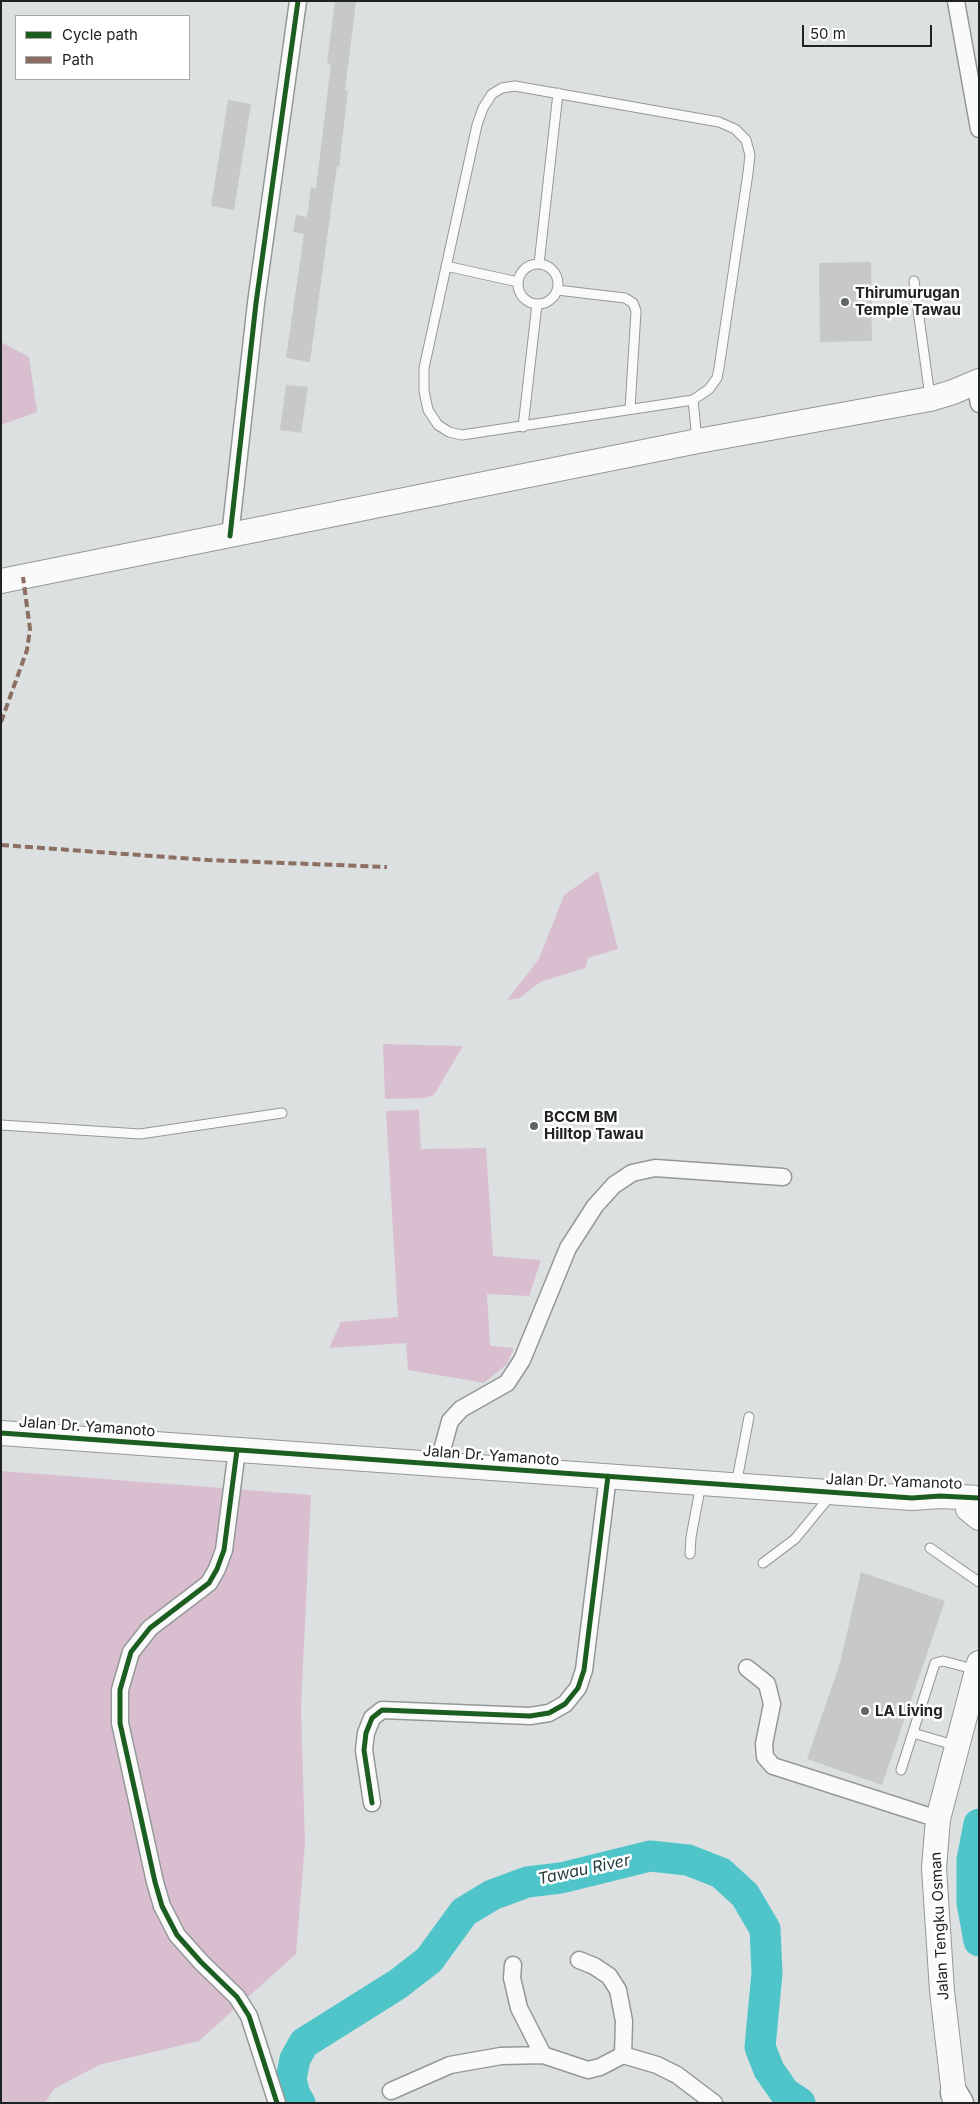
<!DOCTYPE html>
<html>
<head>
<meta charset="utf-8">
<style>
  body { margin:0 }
  #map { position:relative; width:980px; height:2104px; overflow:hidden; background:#dce0e0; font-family:Inter,sans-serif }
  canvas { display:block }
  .frame { position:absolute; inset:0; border:2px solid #202323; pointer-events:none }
  .legend { position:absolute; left:15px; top:15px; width:175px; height:65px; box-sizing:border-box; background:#fff; border:1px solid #a6a7a7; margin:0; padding:6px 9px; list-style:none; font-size:15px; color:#202323 }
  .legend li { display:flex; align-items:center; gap:10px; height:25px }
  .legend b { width:25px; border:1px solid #a6a7a7 }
  .scale { position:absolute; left:802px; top:25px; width:130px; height:22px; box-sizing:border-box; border:2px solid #202323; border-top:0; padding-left:6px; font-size:15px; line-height:18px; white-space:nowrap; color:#202323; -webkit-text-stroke:4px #fff; paint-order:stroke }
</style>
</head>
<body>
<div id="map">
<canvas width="980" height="2104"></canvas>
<div class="frame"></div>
<ul class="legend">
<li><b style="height:6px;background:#1b5e20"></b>Cycle path</li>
<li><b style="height:6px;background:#8d6e63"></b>Path</li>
</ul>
<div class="scale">50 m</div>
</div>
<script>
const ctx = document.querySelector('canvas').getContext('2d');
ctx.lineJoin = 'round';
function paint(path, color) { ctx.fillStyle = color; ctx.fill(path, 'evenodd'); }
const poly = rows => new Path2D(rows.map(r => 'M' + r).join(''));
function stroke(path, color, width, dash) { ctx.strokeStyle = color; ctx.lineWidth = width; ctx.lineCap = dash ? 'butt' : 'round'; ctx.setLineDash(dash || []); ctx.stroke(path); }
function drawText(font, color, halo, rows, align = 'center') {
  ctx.font = font + ' Inter,sans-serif'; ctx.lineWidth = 5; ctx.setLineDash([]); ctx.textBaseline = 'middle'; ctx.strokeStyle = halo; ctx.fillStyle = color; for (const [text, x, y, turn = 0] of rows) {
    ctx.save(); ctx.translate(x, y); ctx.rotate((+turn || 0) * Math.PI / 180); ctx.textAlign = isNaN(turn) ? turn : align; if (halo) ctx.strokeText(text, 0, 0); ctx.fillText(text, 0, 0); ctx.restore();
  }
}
const green = poly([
  [1,342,29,357,37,412,1,425],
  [598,871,618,949,588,958,585,968,540,982,520,998,507,1000,539,959,564,895],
  [383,1044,463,1046,434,1095,425,1098,385,1099],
  [419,1110,421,1149,486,1148,493,1256,541,1260,529,1296,487,1294,490,1346,514,1348,507,1364,484,1383,408,1370,406,1343,329,1348,341,1322,398,1317,386,1111],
  [1,1471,311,1495,301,1708,305,1843,296,1954,199,2041,99,2065,54,2089,45,2103,1,2103]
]);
const river = poly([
  [979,1824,972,1860,972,1903,979,1941],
  [300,2103,295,2095,291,2079,295,2059,304,2043,398,1984,429,1960,464,1912,492,1895,527,1882,561,1878,650,1856,688,1860,721,1873,745,1895,765,1929,767,1973,760,2047,769,2070,785,2093,800,2103]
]);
const building = poly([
  [335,1,356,1,345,90,348,91,339,167,337,166,310,362,286,358,304,234,293,232,296,215,307,217,311,187,316,188,331,64,327,63],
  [228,100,251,104,234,210,211,206],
  [871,262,872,341,820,342,819,263],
  [286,385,308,387,301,433,280,430],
  [861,1572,945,1601,882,1785,807,1759,840,1663]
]);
const lane = poly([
  [515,86,719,122,735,129,746,140,750,155,748,173,719,368,717,378,709,389,693,400,462,435,449,432,438,425,428,410,424,391,424,368,477,125,483,108,492,94,502,88,515,86],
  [539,264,558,93],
  '518 284a20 20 0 1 1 40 0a20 20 0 1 1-40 0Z',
  [446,266,518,282],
  [914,281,930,397],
  [557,290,625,298,633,303,636,311,630,409],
  [693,400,697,440],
  [523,427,537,304],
  [1,1125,140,1134,282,1113],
  [736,1485,749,1417],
  [930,1548,979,1582],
  [690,1554,691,1537,701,1484],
  [763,1563,795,1539,831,1495],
  [913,1733,957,1746],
  [901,1770,935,1663,943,1661,977,1670]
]);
const street = poly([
  [956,1,979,129],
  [975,381,979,404],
  [230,536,256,303,298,1],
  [237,1450,224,1550,217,1569,209,1583,150,1628,131,1652,120,1690,120,1723,155,1882,162,1906,177,1935,201,1962,237,1997,249,2016,277,2103],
  [438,1465,450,1421,461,1409,507,1383,522,1360,568,1248,595,1206,614,1185,632,1173,655,1168,783,1177],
  [747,1668,767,1684,772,1704,764,1744,765,1757,773,1766,938,1819],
  [372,1803,364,1750,366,1733,372,1718,382,1710,530,1716,549,1713,565,1704,578,1688,584,1670,608,1476],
  [579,1960,594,1966,609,1976,618,1990,624,2021,623,2055],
  [513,1965,512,1978,519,2008,543,2055],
  [391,2091,450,2065,501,2056,543,2055,588,2070,600,2067,623,2055,657,2065,677,2075,714,2103]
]);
const secondary = poly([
  [1,581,698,441,930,399,953,392,979,381],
  [1,1433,912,1498,940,1496,979,1498],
  [968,1509,979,1518],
  [955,2103,942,1991,934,1868,938,1819,979,1663]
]);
const primary = poly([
  [954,2093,960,2103]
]);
const quiet = poly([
  [1,722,27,650,30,629,23,577],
  [1,845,208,860,387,867]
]);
const cycleway = poly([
  [230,536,256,303,298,1],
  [1,1433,912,1498,940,1496,979,1498],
  [237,1450,224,1550,217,1569,209,1583,150,1628,131,1652,120,1690,120,1723,155,1882,162,1906,177,1935,201,1962,237,1997,249,2016,277,2103],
  [372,1803,364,1750,366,1733,372,1718,382,1710,530,1716,549,1713,565,1704,578,1688,584,1670,608,1476]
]);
const markers = [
  [845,302,5,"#626565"],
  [534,1126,5,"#626565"],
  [865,1711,5,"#626565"]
];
const poiNames = [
  ["Thirumurugan",855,293],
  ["Temple Tawau",855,310],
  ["BCCM BM",544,1117],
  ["Hilltop Tawau",544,1134],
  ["LA Living",875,1711]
];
const streetNames = [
  ["Jalan Dr. Yamanoto",87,1427,4],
  ["Jalan Dr. Yamanoto",491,1456,4],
  ["Jalan Dr. Yamanoto",894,1482,2],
  ["Jalan Tengku Osman",940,1926,-93]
];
const waterNames = [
  ["Tawau River",584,1870,-12]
];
paint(green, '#d9bed0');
stroke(river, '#4fc5ca', 31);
paint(building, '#c7c9c9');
stroke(lane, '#959898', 11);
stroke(street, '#959898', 19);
stroke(secondary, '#959898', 26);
stroke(primary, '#959898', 29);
stroke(lane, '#fafafa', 9);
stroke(street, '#fafafa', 16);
stroke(secondary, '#fafafa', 24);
stroke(primary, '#fafafa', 26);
stroke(quiet, '#8d6e63', 4, [8, 4]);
stroke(cycleway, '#1b5e20', 5);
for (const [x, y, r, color] of markers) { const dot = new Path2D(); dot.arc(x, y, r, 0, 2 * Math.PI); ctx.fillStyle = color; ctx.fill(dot); stroke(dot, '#fff', 2); }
drawText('bold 15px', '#202323', '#fff', poiNames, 'left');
drawText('15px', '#202323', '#fff', streetNames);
drawText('italic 16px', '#253d3e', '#fff', waterNames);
</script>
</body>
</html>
